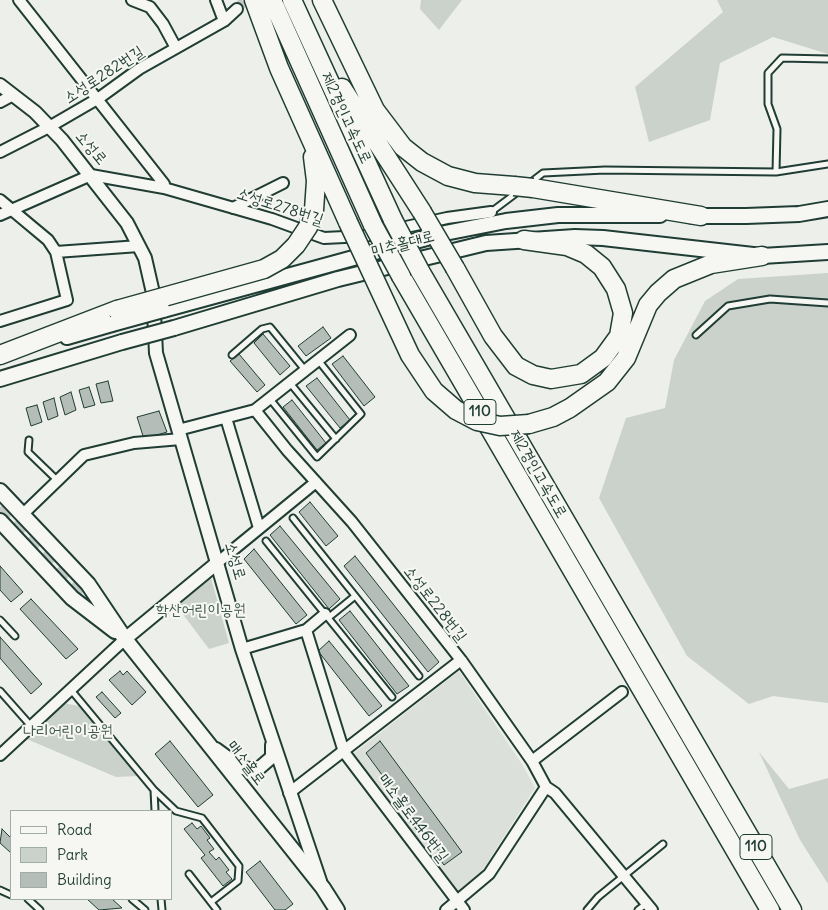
<!DOCTYPE html>
<html>
<head>
<meta charset="utf-8">
<style>
  body { margin:0 }
  #map { position:relative; width:828px; height:910px; overflow:hidden; background:#edefea; font-family:Delius,sans-serif }
  canvas { display:block }
  .legend { position:absolute; left:10px; top:810px; width:162px; height:90px; box-sizing:border-box; background:#f6f6f2; border:1px solid #a0aca6; margin:0; padding:6px 9px; list-style:none; font-size:15px; color:#1f3d34 }
  .legend li { display:flex; align-items:center; gap:10px; height:25px }
  .legend b { width:25px; border:1px solid #a0aca6 }
</style>
</head>
<body>
<div id="map">
<canvas width="828" height="910"></canvas>
<ul class="legend">
<li><b style="height:6px;background:#f6f6f2"></b>Road</li>
<li><b style="height:14px;background:#cbd2cc"></b>Park</li>
<li><b style="height:14px;background:#b4bdb8"></b>Building</li>
</ul>
</div>
<script>
const ctx = document.querySelector('canvas').getContext('2d');
ctx.lineJoin = 'round';
function paint(path, color) { ctx.fillStyle = color; ctx.fill(path, 'evenodd'); }
const poly = rows => new Path2D(rows.map(r => 'M' + r).join(''));
function stroke(path, color, width, dash) { ctx.strokeStyle = color; ctx.lineWidth = width; ctx.lineCap = dash ? 'butt' : 'round'; ctx.setLineDash(dash || []); ctx.stroke(path); }
function drawText(font, color, halo, rows, align = 'center') {
  ctx.font = font + ' Delius,"Poor Story",sans-serif'; ctx.lineWidth = 4; ctx.setLineDash([]); ctx.textBaseline = 'middle'; ctx.strokeStyle = halo; ctx.fillStyle = color; for (const [text, x, y, turn = 0] of rows) {
    ctx.save(); ctx.translate(x, y); ctx.rotate((+turn || 0) * Math.PI / 180); ctx.textAlign = isNaN(turn) ? turn : align; if (halo) ctx.strokeText(text, 0, 0); ctx.fillText(text, 0, 0); ctx.restore();
  }
}
const built = poly([
  [459,671,522,764,535,788,482,871,458,891,353,754]
]);
const green = poly([
  [421,0,462,0,439,30,420,9],
  [717,0,828,0,828,54,773,37,720,63,710,120,649,142,635,87,723,12],
  [828,273,828,703,773,696,749,704,687,656,599,498,626,418,665,408,674,360,705,301,738,279],
  [211,578,229,643,209,649,176,605],
  [63,703,79,706,138,776,116,777,22,737],
  [759,752,789,789,828,778,828,884,800,840]
]);
const building = poly([
  [323,327,331,338,306,356,298,346,323,327],
  [263,334,290,366,280,375,254,343,263,334],
  [239,354,265,385,257,392,230,361,239,354],
  [343,356,375,397,364,406,332,364,343,356],
  [317,378,350,420,340,428,306,386,317,378],
  [108,381,113,401,101,403,96,384,108,381],
  [89,387,95,405,84,408,79,390,89,387],
  [71,392,76,410,65,415,60,397,71,392],
  [54,398,58,416,48,420,43,402,54,398],
  [292,400,326,443,317,450,283,407,292,400],
  [37,405,42,422,31,426,26,408,37,405],
  [159,411,167,432,144,439,137,417,159,411],
  [310,502,338,536,326,546,299,512,310,502],
  [280,526,340,599,329,609,270,535,280,526],
  [254,549,307,615,296,624,244,559,254,549],
  [355,556,439,662,428,672,344,566,355,556],
  [0,566,23,592,11,602,0,590,0,566],
  [31,599,78,649,66,659,20,609,31,599],
  [350,611,409,686,397,694,339,620,350,611],
  [0,637,42,684,31,694,0,658,0,637],
  [329,641,382,706,369,716,318,651,329,641],
  [120,671,123,675,127,671,146,692,132,705,109,680,120,671],
  [102,692,121,713,115,718,96,697,102,692],
  [170,741,213,795,198,807,155,754,170,741],
  [380,741,462,852,444,865,438,857,441,854,420,827,417,830,392,797,396,794,366,753,380,741],
  [192,823,197,829,201,826,210,838,207,840,214,849,209,852,216,860,219,857,229,870,226,872,232,879,223,886,201,858,205,855,184,829,192,823],
  [2,829,11,838,11,853,0,843,2,829],
  [260,861,293,904,285,910,275,910,246,872,260,861],
  [87,899,112,899,122,908,99,910,87,899]
]);
const minorTunnel = poly([
  [237,9,245,0]
]);
const secondaryTunnel = poly([
  [0,507,108,621]
]);
const service = poly([
  [776,172,777,129,768,104,768,73,782,58,828,59],
  [530,183,543,173,605,170,776,172,828,164],
  [491,212,519,191],
  [696,335,728,306,770,299,828,303],
  [232,355,262,329,270,327,305,370],
  [290,383,336,439],
  [270,399,317,457,361,414,318,360],
  [29,440,28,452,58,481],
  [293,518,419,676],
  [266,541,392,697],
  [328,618,355,596],
  [0,620,15,636],
  [71,690,154,790,155,811],
  [0,691,31,726],
  [154,790,176,811,202,818,239,866,238,881,211,902],
  [189,874,217,910],
  [0,890,11,895],
  [28,899,40,910],
  [132,899,145,910],
  [161,899,162,910],
  [587,910,598,897,663,844],
  [638,910,647,903]
]);
const minor = poly([
  [19,0,164,184,164,188],
  [132,0,150,7,163,24,176,48],
  [216,0,224,21],
  [0,102,13,95],
  [0,152,49,127,99,98,139,69,224,21,237,9],
  [0,200,48,240,56,252,67,300,0,321],
  [233,208,283,183],
  [0,215,91,175,164,188,272,219,324,238,365,236,447,218,491,212],
  [56,252,139,246],
  [255,410,287,450,352,522,461,660,532,761,546,787,489,874,446,910],
  [226,418,259,528],
  [178,430,255,410,350,335],
  [22,515,84,455,134,443,181,439],
  [217,563,316,482],
  [306,630,344,752,464,910],
  [242,649,306,630,325,614],
  [0,755,125,639],
  [532,761,622,692],
  [546,787,555,793,652,910],
  [289,793,461,660]
]);
const tertiary = poly([
  [0,85,35,112,62,140,127,223,145,258,153,293,156,353,242,649,320,881],
  [125,639,217,563],
  [216,749,242,768,257,770,272,757,272,745]
]);
const secondary = poly([
  [692,216,746,216,799,214,828,209],
  [163,310,445,233,506,221,558,215,660,215],
  [174,328,338,279,486,243,575,237,603,238,762,256,828,252],
  [67,337,112,324],
  [0,379,122,342],
  [0,491,88,584,125,639,323,888,337,910],
  [0,521,72,598,115,631]
]);
const motorway = poly([
  [254,0,279,68,348,222],
  [272,0,373,225],
  [292,0,393,220],
  [322,0,375,110,403,147,422,162,448,176,475,183,514,186],
  [342,88,422,212],
  [313,157,316,181,314,210],
  [533,188,701,216],
  [455,268,493,336,516,366,533,375,551,379,581,374,603,358,619,336,623,313,616,289,602,267,586,254,567,246,524,240],
  [420,271,792,910],
  [401,276,770,910],
  [0,355,117,310],
  [529,424,553,417,570,408,607,382,626,358,648,305,658,293,674,279,711,264,762,256]
]);
const secondaryBridge = poly([
  [112,324,163,310],
  [122,342,174,328]
]);
const motorwayBridge = poly([
  [514,186,533,188],
  [422,212,455,268],
  [393,220,420,271],
  [348,222,410,355,434,391,456,410,477,421,500,426,529,424],
  [373,225,401,276],
  [117,310,264,269,282,259,296,245,308,227,314,210]
]);
const shields = [
  [480,412,32],
  [756,847,32]
];
const shieldNames = [
  ["110",480,412],
  ["110",756,847]
];
const streetNames = [
  ["소성로282번길",104,75,-33],
  ["제2경인고속도로",346,118,65],
  ["소성로",91,148,50],
  ["소성로278번길",280,207,18],
  ["미추홀대로",403,244,-15],
  ["제2경인고속도로",538,474,60],
  ["소성로",235,561,74],
  ["소성로228번길",435,604,52],
  ["매소홀로",246,763,52],
  ["매소홀로446번길",413,818,53]
];
const parkNames = [
  ["학산어린이공원",201,610],
  ["나리어린이공원",68,731]
];
paint(built, '#dce0db');
paint(green, '#cbd2cc');
paint(building, '#b4bdb8');
stroke(building, '#1f3d34', 1);
stroke(minorTunnel, '#c4cbc6', 10, [10, 5]);
stroke(secondaryTunnel, '#c4cbc6', 14, [14, 7]);
stroke(service, '#1f3d34', 9);
stroke(minor, '#1f3d34', 14);
stroke(tertiary, '#1f3d34', 16);
stroke(secondary, '#1f3d34', 18);
stroke(motorway, '#1f3d34', 21);
stroke(service, '#f6f6f2', 5);
stroke(minor, '#f6f6f2', 10);
stroke(tertiary, '#f6f6f2', 12);
stroke(secondary, '#f6f6f2', 14);
stroke(motorway, '#f6f6f2', 18);
stroke(secondaryBridge, '#1f3d34', 18, []);
stroke(motorwayBridge, '#1f3d34', 21, []);
stroke(secondaryBridge, '#f6f6f2', 14);
stroke(motorwayBridge, '#f6f6f2', 18);
for (const [x, y, w] of shields) { const box = new Path2D(); box.roundRect(x - w / 2, y - 12.5, w, 25, 4); ctx.fillStyle = '#f6f6f2'; ctx.fill(box); stroke(box, '#1f3d34', 1); }
drawText('bold 15px', '#1f3d34', null, shieldNames);
drawText('16px', '#1f3d34', '#f6f6f2', streetNames);
drawText('16px', '#415b52', '#f6f6f2', parkNames);
</script>
</body>
</html>
